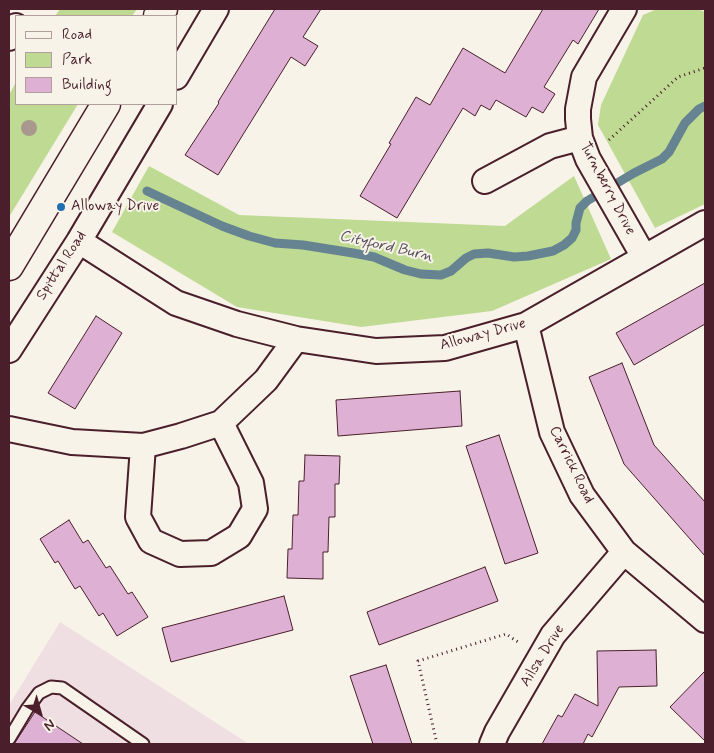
<!DOCTYPE html>
<html>
<head>
<meta charset="utf-8">
<style>
  body { margin:0 }
  #map { position:relative; width:714px; height:753px; overflow:hidden; background:#f7f3e8; font-family:Mynerve,sans-serif }
  canvas { display:block }
  .frame { position:absolute; inset:0; border:10px solid #4a1f2b; pointer-events:none }
  .legend { position:absolute; left:15px; top:15px; width:162px; height:90px; box-sizing:border-box; background:#f7f3e8; border:1px solid #b29e9c; margin:0; padding:6px 9px; list-style:none; font-size:15px; color:#4a1f2b }
  .legend li { display:flex; align-items:center; gap:10px; height:25px }
  .legend b { width:25px; border:1px solid #b29e9c }
  .north { position:absolute; left:15px; top:688px; width:50px; height:50px; -webkit-text-stroke:4px #f7f3e8; paint-order:stroke; rotate:142deg; font-size:14px; font-weight:700; line-height:20px; text-align:center; color:#4a1f2b }
  .north::after { content:''; display:block; margin:auto; width:18px; height:22px; background:#4a1f2b; clip-path:polygon(50% 0,100% 100%,50% 72%,0 100%) }
</style>
</head>
<body>
<div id="map">
<canvas width="714" height="753"></canvas>
<div class="frame"></div>
<ul class="legend">
<li><b style="height:6px;background:#f7f3e8"></b>Road</li>
<li><b style="height:14px;background:#bfda92"></b>Park</li>
<li><b style="height:14px;background:#deb1d4"></b>Building</li>
</ul>
<div class="north">N</div>
</div>
<script>
const ctx = document.querySelector('canvas').getContext('2d');
ctx.lineJoin = 'round';
function paint(path, color) { ctx.fillStyle = color; ctx.fill(path, 'evenodd'); }
const poly = rows => new Path2D(rows.map(r => 'M' + r).join(''));
function stroke(path, color, width, dash) { ctx.strokeStyle = color; ctx.lineWidth = width; ctx.lineCap = dash ? 'butt' : 'round'; ctx.setLineDash(dash || []); ctx.stroke(path); }
function drawText(font, color, halo, rows, align = 'center') {
  ctx.font = font + ' Mynerve,sans-serif'; ctx.lineWidth = 4; ctx.setLineDash([]); ctx.textBaseline = 'middle'; ctx.strokeStyle = halo; ctx.fillStyle = color; for (const [text, x, y, turn = 0] of rows) {
    ctx.save(); ctx.translate(x, y); ctx.rotate((+turn || 0) * Math.PI / 180); ctx.textAlign = isNaN(turn) ? turn : align; if (halo) ctx.strokeText(text, 0, 0); ctx.fillText(text, 0, 0); ctx.restore();
  }
}
const built = poly([
  [60,622,249,744,9,744,9,705]
]);
const green = poly([
  [60,9,137,9,132,16,55,16],
  [657,9,698,9,705,12,705,204,655,228,598,125,601,105,643,15],
  [16,82,16,104,78,104,9,217,9,95],
  [149,166,239,215,505,226,574,176,611,259,492,311,361,327,237,307,112,232]
]);
const stream = poly([
  [147,191,222,226,249,236,275,243,303,245,353,253,374,257,405,270,421,274,441,275,451,271,466,258,474,254,488,253,514,257,528,256,553,251,564,245,572,238,576,230,576,223,580,208,587,201,634,173,662,159,669,152,685,123,699,109,705,106]
]);
const building = poly([
  [275,9,321,9,303,37,318,46,305,66,291,57,218,175,185,155,219,103,218,102,275,9],
  [543,9,599,9,578,44,573,40,544,87,555,94,543,113,532,107,526,117,496,100,490,110,481,105,475,116,463,108,397,218,360,196,391,144,389,143,416,97,430,105,463,48,505,73,543,9],
  [705,283,705,324,634,365,616,333,705,283],
  [96,316,122,333,75,409,48,393,96,316],
  [622,363,654,445,705,502,705,556,624,464,589,377,622,363],
  [460,391,462,426,338,436,336,400,460,391],
  [499,435,538,553,505,564,466,446,499,435],
  [305,455,340,456,339,484,335,484,335,517,329,517,328,552,323,552,323,579,287,578,288,549,292,549,293,515,298,515,299,481,304,481,305,455],
  [69,520,83,543,88,540,106,568,110,566,128,594,132,592,148,617,117,636,103,613,99,616,80,586,75,589,58,561,55,563,40,539,69,520],
  [485,567,498,601,379,645,367,612,485,567],
  [284,596,293,630,171,662,162,628,284,596],
  [656,650,657,686,619,687,592,737,588,734,583,744,542,744,558,715,562,717,575,694,598,706,597,651,656,650],
  [386,665,412,744,373,744,350,676,386,665],
  [705,671,705,741,670,707,705,671],
  [35,712,83,744,14,744,35,712]
]);
const path = poly([
  [609,140,678,77,705,68],
  [437,744,418,661,506,634,518,642]
]);
const lane = poly([
  [9,739,27,709,39,693,51,687,62,688,143,744]
]);
const street = poly([
  [624,9,584,77,578,109,578,119,580,138,588,159,644,257],
  [9,38,16,26],
  [176,77,216,9],
  [485,181,550,146,580,138],
  [79,241,176,303,237,324,296,339,376,351,445,348,526,325,705,223],
  [526,325,552,432,582,495,624,552,705,620],
  [9,350,79,241,160,104],
  [9,429,72,442,143,446,181,436,221,423,266,380,296,339],
  [143,446,138,517,151,541,180,554,211,553,239,536,255,509,251,483,221,423],
  [492,744,497,732,553,635,624,552]
]);
const secondary = poly([
  [158,16,163,9],
  [9,266,106,104]
]);
const trees = [
  [29,128]
];
const markers = [
  [61,207,5,"#1f6fb2"]
];
const streetNames = [
  ["Turnberry Drive",607,189,62],
  ["Spittal Road",62,266,-57],
  ["Alloway Drive",483,335,-15],
  ["Carrick Road",571,465,64],
  ["Ailsa Drive",543,656,-58]
];
const poiNames = [
  ["Alloway Drive",71,207]
];
const waterNames = [
  ["Cityford Burn",386,247,13]
];
paint(built, '#f0dfe2');
paint(green, '#bfda92');
stroke(stream, '#658390', 9);
paint(building, '#deb1d4');
stroke(building, '#4a1f2b', 1);
stroke(lane, '#4a1f2b', 15);
stroke(street, '#4a1f2b', 28);
stroke(secondary, '#4a1f2b', 31);
stroke(path, '#4a1f2b', 3, [1, 4]);
stroke(lane, '#f7f3e8', 11);
stroke(street, '#f7f3e8', 24);
stroke(secondary, '#f7f3e8', 28);
ctx.fillStyle = '#a8988e';
for (const [x, y] of trees) { ctx.beginPath(); ctx.arc(x, y, 8, 0, 2 * Math.PI); ctx.fill(); }
for (const [x, y, r, color] of markers) { const dot = new Path2D(); dot.arc(x, y, r, 0, 2 * Math.PI); ctx.fillStyle = color; ctx.fill(dot); stroke(dot, '#f7f3e8', 2); }
drawText('15px', '#4a1f2b', '#f7f3e8', streetNames);
drawText('15px', '#4a1f2b', '#f7f3e8', poiNames, 'left');
drawText('italic 16px', '#58515e', '#f7f3e8', waterNames);
</script>
</body>
</html>
